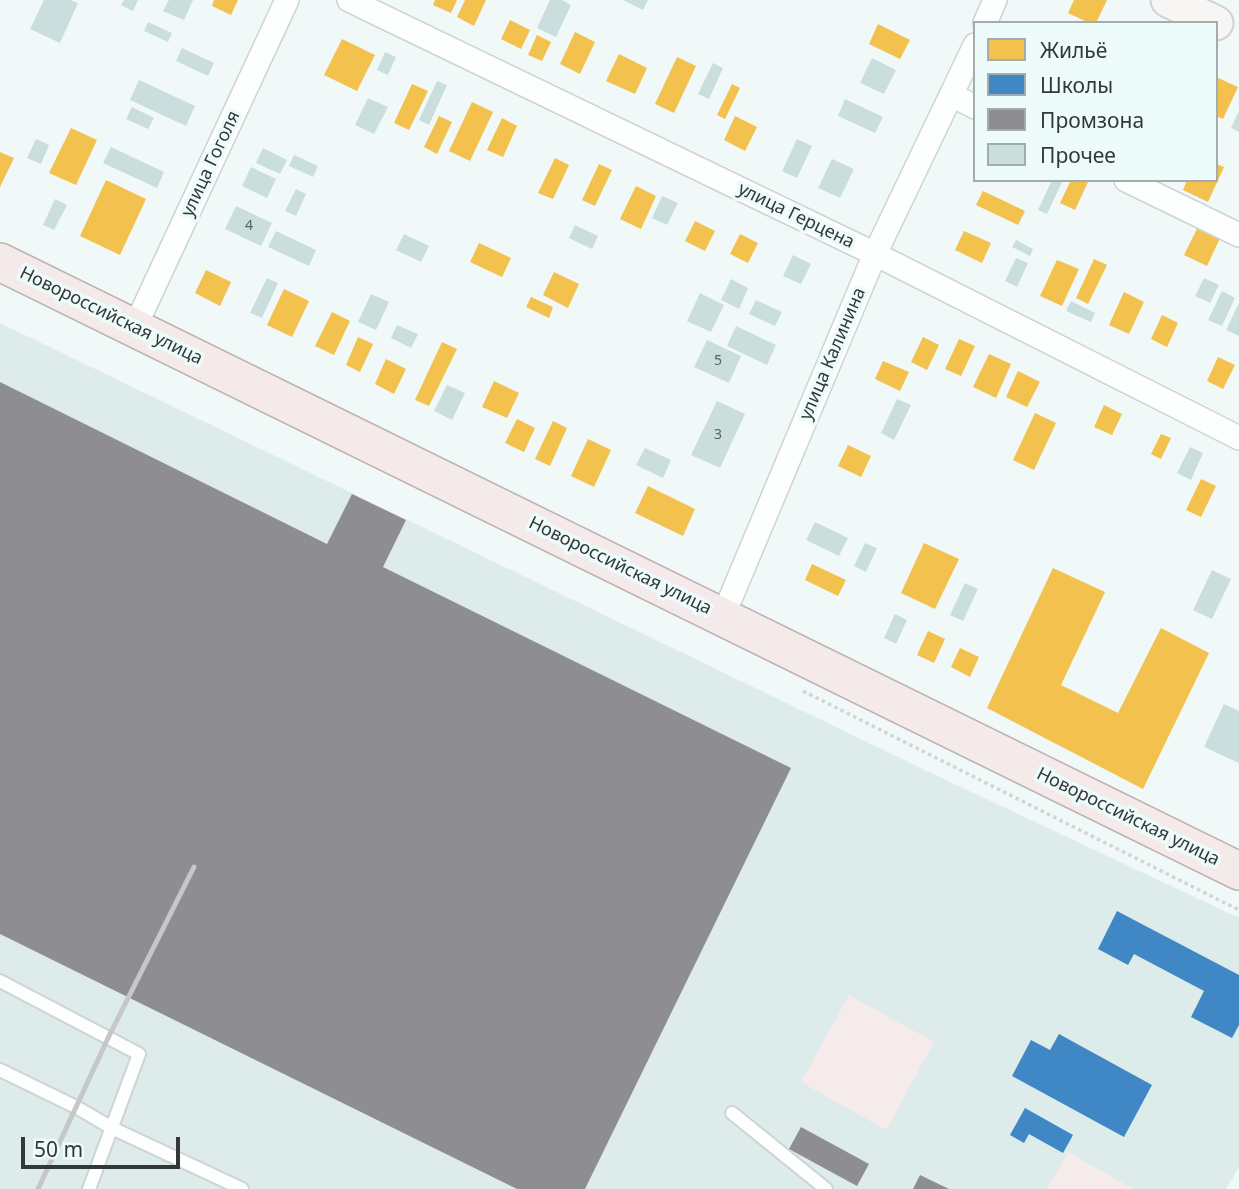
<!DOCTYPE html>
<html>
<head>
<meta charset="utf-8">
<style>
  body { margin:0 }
  #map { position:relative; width:1239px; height:1189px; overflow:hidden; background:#f1f8f8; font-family:"Noto Sans",sans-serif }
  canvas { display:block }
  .legend { position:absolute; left:973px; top:21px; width:245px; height:161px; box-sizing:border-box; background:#eefbfb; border:2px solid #a3adad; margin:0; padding:9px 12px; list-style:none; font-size:21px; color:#323737 }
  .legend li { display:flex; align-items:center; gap:14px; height:35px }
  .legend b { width:35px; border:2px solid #a3adad }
  .scale { position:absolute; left:21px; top:1137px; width:159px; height:32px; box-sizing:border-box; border:4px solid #323737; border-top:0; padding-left:9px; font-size:21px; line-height:24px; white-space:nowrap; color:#323737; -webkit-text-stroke:5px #eefbfb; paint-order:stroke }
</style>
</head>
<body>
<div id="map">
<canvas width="1239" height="1189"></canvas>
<ul class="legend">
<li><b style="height:19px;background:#f2c14e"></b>Жильё</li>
<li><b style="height:19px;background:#3f88c5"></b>Школы</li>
<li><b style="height:19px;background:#8d8d92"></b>Промзона</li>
<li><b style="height:19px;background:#cadede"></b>Прочее</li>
</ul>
<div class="scale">50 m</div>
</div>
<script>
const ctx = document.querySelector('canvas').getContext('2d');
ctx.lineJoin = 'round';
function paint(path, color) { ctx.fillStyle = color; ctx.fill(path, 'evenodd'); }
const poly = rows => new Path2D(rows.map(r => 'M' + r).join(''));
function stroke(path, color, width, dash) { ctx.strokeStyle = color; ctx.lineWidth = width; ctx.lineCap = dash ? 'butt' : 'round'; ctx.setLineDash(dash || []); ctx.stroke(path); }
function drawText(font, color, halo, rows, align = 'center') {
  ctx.font = font + ' "Noto Sans",sans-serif'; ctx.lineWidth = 7; ctx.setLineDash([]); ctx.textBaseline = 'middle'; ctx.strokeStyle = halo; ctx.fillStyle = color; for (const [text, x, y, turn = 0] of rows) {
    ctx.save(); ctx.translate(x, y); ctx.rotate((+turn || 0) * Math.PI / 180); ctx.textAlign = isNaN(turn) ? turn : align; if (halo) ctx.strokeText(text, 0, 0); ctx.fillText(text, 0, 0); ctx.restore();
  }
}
const built = poly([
  [0,323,929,772,1239,918,1239,1167,1226,1189,0,1189]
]);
const green = poly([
  [849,995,934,1042,886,1130,801,1082],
  [1068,1152,1133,1189,1047,1189]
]);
const homes = poly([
  [214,0,238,0,231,15,212,6],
  [435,0,457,0,451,13,433,5],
  [465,0,486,0,474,26,457,17],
  [1074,0,1107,0,1096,23,1089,23,1068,13],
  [510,20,530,30,521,49,501,39],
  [878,24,910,40,900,59,869,44],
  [575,32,595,42,580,74,560,64],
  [537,35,551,42,542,61,528,55],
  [342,39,375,55,357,91,324,75],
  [619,54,647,68,635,94,606,81],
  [677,57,696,66,674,113,655,104],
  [1216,77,1238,87,1223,119,1216,116],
  [412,84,428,91,409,130,394,123],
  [732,84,740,88,725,119,717,115],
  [472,102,493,112,470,161,449,151],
  [439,116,452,122,437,154,424,147],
  [735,116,757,127,745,151,724,140],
  [502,118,517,126,503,157,487,150],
  [71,128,97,140,76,185,49,173],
  [0,152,14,158,0,187],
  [555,158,569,165,553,199,538,193],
  [599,164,612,170,595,206,582,200],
  [1216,164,1224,167,1208,202,1183,190,1187,180,1216,180],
  [106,180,146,199,120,255,80,236],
  [1071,180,1089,180,1075,210,1060,203],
  [636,186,656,196,641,229,620,219],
  [983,191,1025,211,1018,225,976,205],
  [695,221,715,231,705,251,685,241],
  [1200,223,1222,234,1207,266,1184,255],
  [964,231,991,243,982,263,955,250],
  [740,234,758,243,748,263,730,254],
  [479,243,511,258,502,277,470,262],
  [1094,259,1107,265,1088,304,1076,298],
  [1057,260,1079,269,1062,306,1040,296],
  [206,270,231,282,220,306,195,293],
  [554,272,579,284,568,308,543,295],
  [284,289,309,301,292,337,267,325],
  [1124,292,1144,302,1129,334,1109,325],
  [531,297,553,307,549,318,526,307],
  [332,312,350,321,334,355,315,346],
  [1162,315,1178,323,1167,347,1151,339],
  [358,337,373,344,360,372,346,365],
  [923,337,939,345,927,370,911,362],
  [959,339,975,346,961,376,945,369],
  [442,342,457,349,429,406,415,400],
  [989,354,1011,364,996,398,973,387],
  [1218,357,1235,365,1223,389,1207,381],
  [386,359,406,369,394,394,375,384],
  [883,361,909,372,900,391,875,379],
  [1018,371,1040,382,1027,407,1006,397],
  [494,381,519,393,507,418,482,407],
  [1104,405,1122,414,1112,435,1094,427],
  [1035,413,1056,423,1034,470,1013,460],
  [517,419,535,428,524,452,505,443],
  [553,421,567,428,550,466,535,459],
  [1161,434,1171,438,1161,459,1151,454],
  [588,439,611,450,594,487,571,476],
  [848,445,871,456,861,477,838,466],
  [1201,479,1216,486,1201,517,1186,510],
  [648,486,695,509,683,536,635,513],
  [924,543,959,559,935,609,901,593],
  [812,564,846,580,838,596,805,580],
  [1053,568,1105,592,1061,685,1118,713,1161,628,1209,653,1143,789,987,708],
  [928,631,945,639,934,663,917,655],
  [960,648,979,657,970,677,951,667]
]);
const schools = poly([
  [1117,911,1239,975,1239,1025,1232,1038,1191,1017,1204,991,1134,954,1128,965,1098,949],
  [1059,1034,1152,1085,1124,1137,1012,1076,1031,1040,1050,1050],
  [1025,1108,1073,1135,1063,1153,1029,1134,1024,1143,1010,1135]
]);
const industry = poly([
  [0,382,327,544,352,494,406,520,383,567,791,768,585,1189,517,1189,0,934],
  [801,1127,869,1164,857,1186,789,1149],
  [920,1175,949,1189,913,1189]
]);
const building = poly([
  [44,0,70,0,78,3,60,43,30,29],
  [124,0,138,0,133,11,121,5],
  [169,0,193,0,184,20,163,11],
  [550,0,562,0,571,5,556,37,537,28],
  [623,0,648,0,643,10],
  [148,22,172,33,168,42,144,31],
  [182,48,214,63,208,76,176,61],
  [385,52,396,57,388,75,377,70],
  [872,58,896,70,884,94,860,83],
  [713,63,723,68,709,99,698,94],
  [139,80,195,106,186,126,130,100],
  [437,81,447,85,429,125,419,120],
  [368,98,388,107,374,134,355,125],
  [845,99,883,117,875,133,838,116],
  [132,107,154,118,148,129,126,119],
  [1239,111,1239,132,1231,128],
  [36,139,49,145,41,164,27,158],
  [797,139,812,146,797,178,782,171],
  [111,147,164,172,157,188,103,163],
  [263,148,287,160,280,174,256,163],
  [294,155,318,166,313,177,289,166],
  [832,159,854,169,840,198,818,188],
  [251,167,276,179,267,198,242,186],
  [1052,180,1063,180,1047,214,1038,210],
  [296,189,306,194,296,216,285,211],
  [662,196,678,203,667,225,652,218],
  [55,199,67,205,54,230,43,225],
  [236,206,272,223,261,246,225,229],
  [575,225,598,236,592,249,569,238],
  [276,231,316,250,309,266,268,247],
  [404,234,429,246,421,262,396,250],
  [1016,240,1033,249,1030,256,1012,247],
  [793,255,811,264,801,284,783,276],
  [1016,258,1028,263,1017,287,1005,281],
  [267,278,278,283,262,318,250,313],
  [1204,278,1219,285,1210,303,1195,296],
  [731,279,748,288,739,309,721,300],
  [1222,291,1235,298,1222,326,1208,320],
  [700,293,724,305,711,332,687,321],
  [371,294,389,302,376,330,358,322],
  [756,300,782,312,775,326,749,314],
  [1071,301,1095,313,1091,322,1066,311],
  [1239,303,1239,336,1226,330],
  [397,325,418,334,411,348,391,338],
  [736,326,776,345,767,365,727,346],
  [707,340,741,356,729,383,694,367],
  [447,385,465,393,452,420,434,411],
  [897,399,911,405,894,440,881,433],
  [717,401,745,414,720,468,691,455],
  [1190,447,1203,453,1191,480,1177,473],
  [645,448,671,460,663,478,636,465],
  [815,522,848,538,839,556,806,540],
  [865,543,877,548,866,572,854,566],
  [1212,570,1231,579,1212,619,1193,610],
  [965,583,978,589,963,621,950,615],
  [895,614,907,620,896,644,884,638],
  [1224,704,1239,711,1239,763,1204,747]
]);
const path = poly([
  [803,691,1239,910]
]);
const lane = poly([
  [0,981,139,1054,89,1189],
  [0,1070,76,1107,112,1128,242,1189],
  [732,1113,826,1189]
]);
const street = poly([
  [349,0,875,254,1239,438],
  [985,23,995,0],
  [952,95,975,107],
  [1126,180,1239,235],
  [135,327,287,0],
  [723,616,875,254,975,45]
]);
const secondary = poly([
  [1168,0,1216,23]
]);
const primary = poly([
  [0,262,1239,871]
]);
const rail = poly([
  [38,1189,109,1036,194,867]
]);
const numberNames = [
  ["4",249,226],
  ["5",718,361],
  ["3",718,435]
];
const streetNames = [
  ["улица Гоголя",211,164,-65],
  ["улица Герцена",796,216,26],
  ["Новороссийская улица",111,316,26],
  ["улица Калинина",833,354,-67],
  ["Новороссийская улица",620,566,26],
  ["Новороссийская улица",1128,817,26]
];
paint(built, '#ddebeb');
paint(green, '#f6ebeb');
paint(homes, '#f2c14e');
paint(schools, '#3f88c5');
paint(industry, '#8d8d92');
paint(building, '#cadede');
stroke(lane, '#ced3d3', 16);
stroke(street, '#ced3d3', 26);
stroke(secondary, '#ced3d3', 37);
stroke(primary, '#c0b2b3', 40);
stroke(path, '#d2d5d5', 3.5, [3.5, 3.5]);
stroke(lane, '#fdfefe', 12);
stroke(street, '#fdfefe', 23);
stroke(secondary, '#f8f5f5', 33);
stroke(primary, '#f4eaea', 37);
stroke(rail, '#c6c8c8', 5);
drawText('14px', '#586161', null, numberNames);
drawText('18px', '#323737', '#eefbfb', streetNames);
</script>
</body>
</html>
